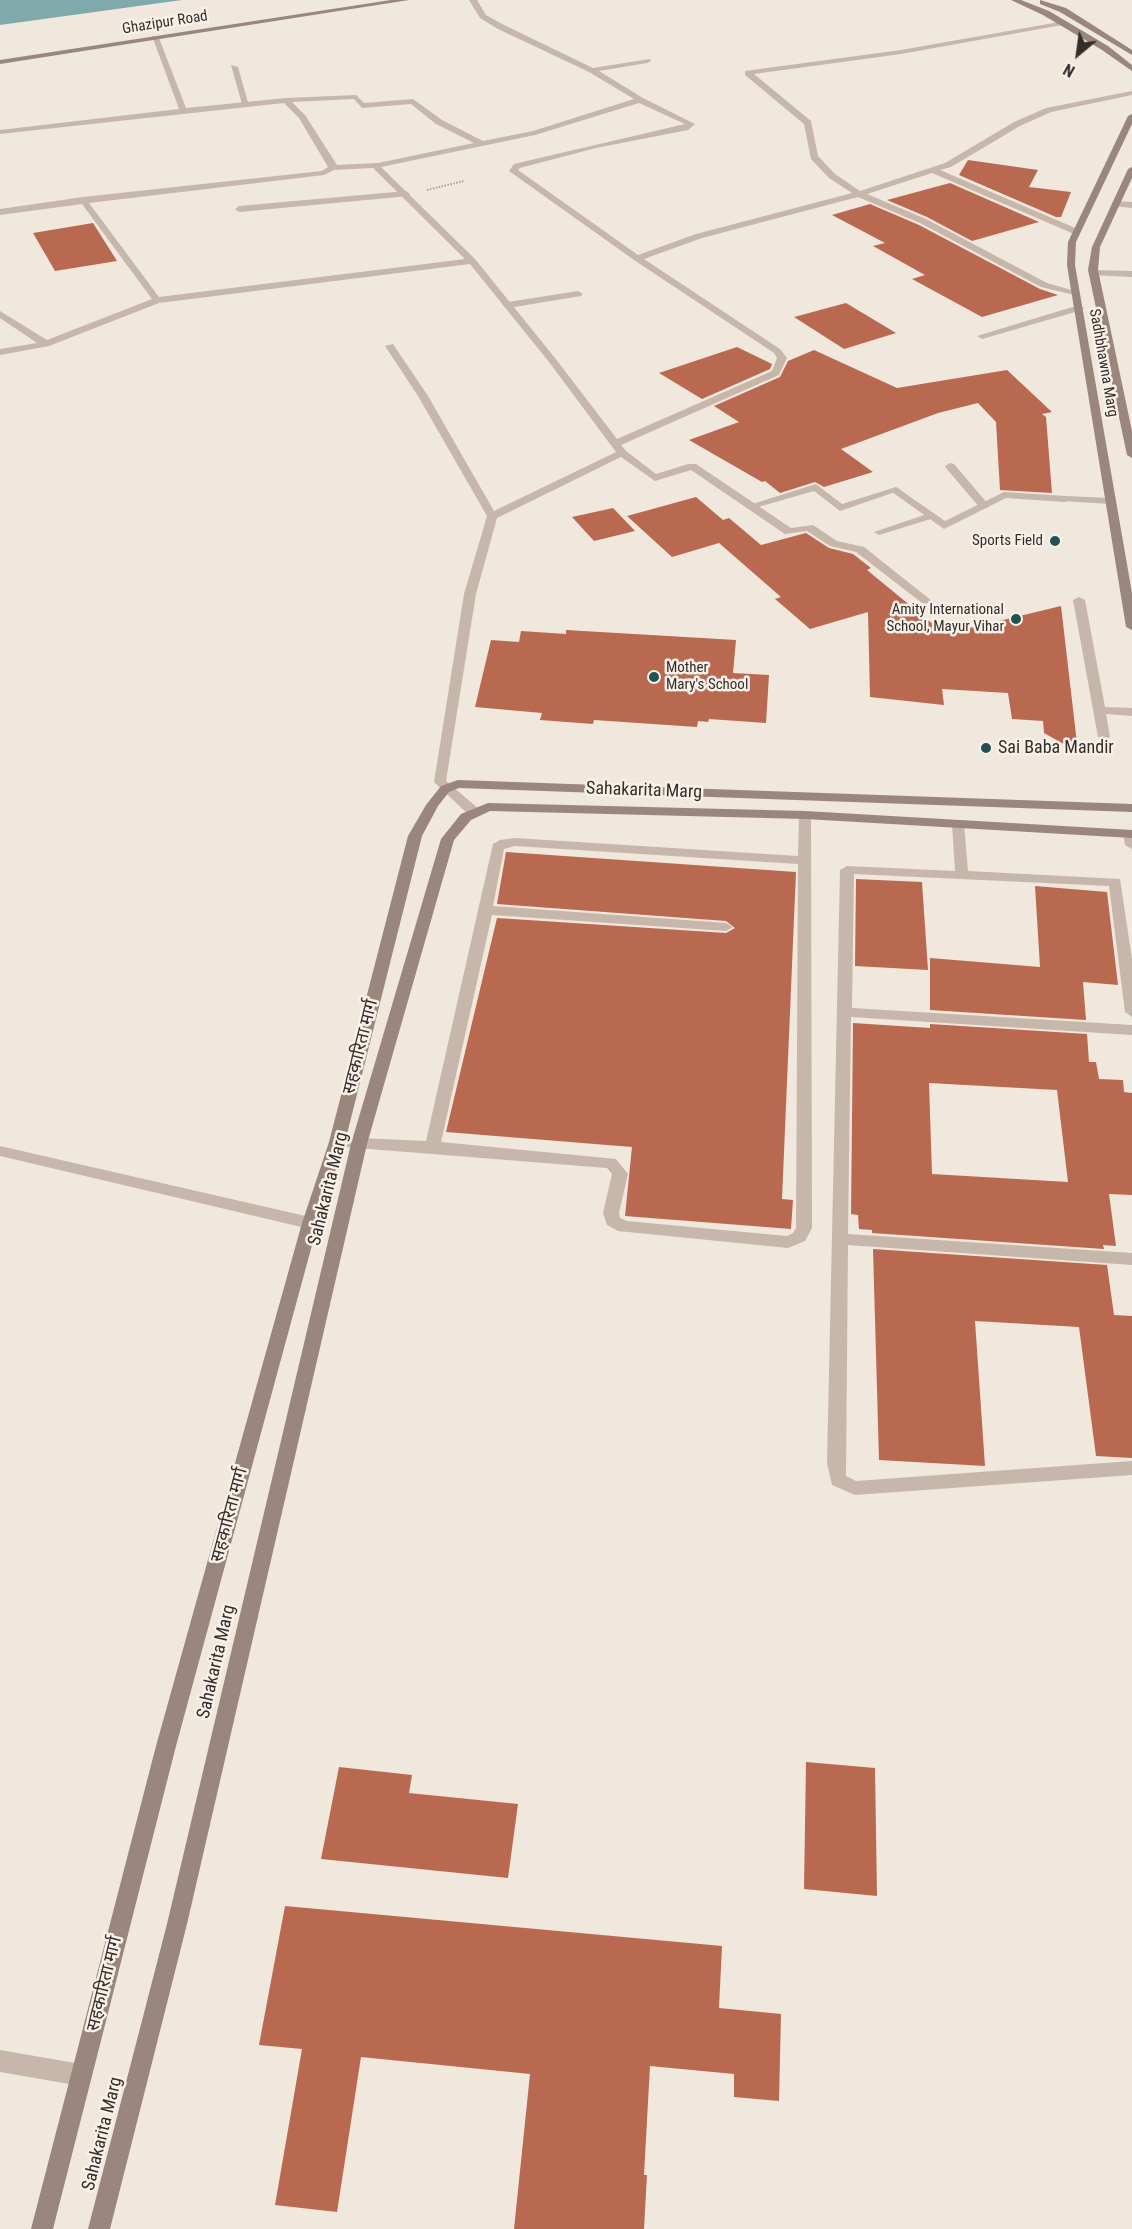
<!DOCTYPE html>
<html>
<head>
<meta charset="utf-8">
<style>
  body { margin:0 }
  #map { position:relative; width:1132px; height:2229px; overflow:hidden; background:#f0e7dd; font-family:"Roboto Condensed",sans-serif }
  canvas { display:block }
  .north { position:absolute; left:1048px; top:24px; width:60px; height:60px; -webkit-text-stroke:4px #f8f1e9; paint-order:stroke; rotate:209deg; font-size:16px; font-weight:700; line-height:24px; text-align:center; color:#352d29 }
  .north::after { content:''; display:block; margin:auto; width:21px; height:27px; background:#352d29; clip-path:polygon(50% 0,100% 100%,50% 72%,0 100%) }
</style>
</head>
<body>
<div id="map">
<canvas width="1132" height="2229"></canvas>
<div class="north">N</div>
</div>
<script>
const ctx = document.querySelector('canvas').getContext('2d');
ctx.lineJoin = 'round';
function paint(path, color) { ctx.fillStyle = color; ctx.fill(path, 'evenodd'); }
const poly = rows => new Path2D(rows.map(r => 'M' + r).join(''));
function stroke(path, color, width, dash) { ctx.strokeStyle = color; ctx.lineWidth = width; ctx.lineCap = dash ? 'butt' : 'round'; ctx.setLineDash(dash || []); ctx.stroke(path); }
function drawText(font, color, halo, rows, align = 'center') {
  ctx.font = font + ' "Roboto Condensed","Noto Sans Devanagari",sans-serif'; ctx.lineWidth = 5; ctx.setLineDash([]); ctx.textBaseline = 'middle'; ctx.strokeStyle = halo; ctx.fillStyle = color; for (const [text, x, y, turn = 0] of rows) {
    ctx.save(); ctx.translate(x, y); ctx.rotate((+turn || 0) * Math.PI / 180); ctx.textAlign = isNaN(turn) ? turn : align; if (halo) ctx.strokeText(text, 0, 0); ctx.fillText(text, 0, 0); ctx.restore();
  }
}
const water = poly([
  [0,0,182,0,0,25]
]);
const building = poly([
  [968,160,1038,170,1029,187,1071,192,1061,217,1056,217,959,175],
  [950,183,1039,222,972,241,927,217,887,200],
  [870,204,919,225,1040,289,1058,295,982,317,912,279,925,275,873,246,885,243,832,215],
  [93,223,117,261,55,271,33,233],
  [846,303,896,333,844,349,794,317],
  [737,347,772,364,770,369,702,399,659,373],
  [814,350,897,388,1007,370,1052,412,1042,414,1046,417,1052,493,1000,490,996,422,978,403,938,413,841,449,873,472,824,487,815,482,780,493,765,481,762,482,689,440,739,422,714,406,780,377,788,361],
  [696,497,723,520,729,518,761,545,806,533,829,548,853,554,871,568,867,570,945,634,1061,606,1078,752,1044,733,1043,721,1012,719,1008,693,942,689,944,705,870,697,868,612,810,629,775,599,781,597,719,543,672,557,627,516],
  [613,508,635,531,594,541,572,517],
  [566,630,736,640,733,673,769,675,766,723,709,719,708,722,698,721,697,727,594,720,593,724,540,720,542,713,475,707,491,640,519,642,521,631,566,634],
  [506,852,796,872,782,1199,793,1200,791,1229,625,1216,632,1147,446,1132,497,918,726,933,735,928,726,921,497,904],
  [856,879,922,882,928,970,855,966],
  [1035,886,1107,892,1118,985,1083,982,1086,1020,930,1010,930,958,1040,967],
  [853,1023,930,1028,930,1024,1087,1034,1089,1062,1096,1062,1099,1079,1123,1080,1124,1092,1132,1093,1132,1195,1109,1194,1116,1246,1103,1245,1104,1249,872,1233,872,1230,859,1229,858,1215,851,1214],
  [929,1083,1057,1090,1068,1182,932,1174],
  [873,1249,1107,1265,1114,1315,1132,1316,1132,1458,1096,1456,1079,1327,975,1321,985,1466,879,1460],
  [806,1762,875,1768,877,1896,804,1889],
  [339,1767,412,1775,409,1793,518,1804,508,1878,321,1859],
  [285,1906,722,1946,719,2008,781,2014,779,2101,734,2097,734,2074,650,2066,644,2175,647,2175,644,2229,514,2229,530,2074,361,2057,337,2212,275,2205,302,2049,259,2045]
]);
const path = poly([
  [427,190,464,181]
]);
const lane = poly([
  [231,65,238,67,249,106,242,104,231,65],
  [406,191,410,194,409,196,239,212,235,209,239,206,406,191],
  [578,291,583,294,581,296,508,308,503,305,508,302,578,291],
  [950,463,954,464,988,504,988,508,980,508,946,468,945,466,950,463],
  [816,484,842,504,896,487,901,490,840,511,814,491,751,509,746,506,816,484],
  [1065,496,1111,498,1116,501,1111,504,1061,501,1060,499,1065,496],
  [930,513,934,514,934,518,879,535,874,532,930,513],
  [1079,597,1085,600,1105,707,1132,708,1132,716,1106,714,1110,737,1104,741,1098,737,1073,600,1079,597]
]);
const street = poly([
  [469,0,477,0,486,15,504,25,593,68,650,59,651,61,647,63,599,71,643,98,695,124,688,130,596,148,520,168,518,170,638,255,696,234,852,193,829,178,811,159,804,124,745,75,745,71,901,50,1065,21,1062,25,901,54,754,74,811,121,818,156,835,174,860,191,945,163,1014,122,1046,108,1132,91,1132,95,1051,112,1020,126,951,167,940,170,1080,230,1080,234,1074,234,932,173,867,194,926,219,1047,283,1079,292,1079,296,1041,287,920,223,858,197,702,238,644,259,780,349,787,358,779,375,621,445,626,451,656,474,688,464,696,464,791,528,813,525,837,541,864,547,932,601,926,604,922,603,856,552,830,546,807,531,785,534,691,470,655,481,621,457,497,518,476,594,446,781,480,810,481,813,475,817,470,816,434,782,464,594,487,516,418,396,385,346,393,344,428,396,494,511,616,452,549,362,470,264,159,303,49,346,0,355,0,349,37,343,0,318,0,311,47,340,152,299,82,204,0,215,0,209,83,197,322,171,328,167,299,118,284,103,0,134,0,130,179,109,152,36,159,38,186,108,286,98,356,95,364,103,413,99,442,120,483,141,533,131,634,99,589,72,498,29,480,18,469,0],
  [354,99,362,108,411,104,436,124,474,143,378,163,337,165,305,115,292,102,354,99],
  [639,103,685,124,514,164,509,171,634,260,774,353,777,358,772,371,617,439,555,358,475,259,381,167,535,135,639,103],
  [373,168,465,259,159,297,89,203,324,175,334,170,373,168],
  [1116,201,1132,202,1132,208,1113,206,1112,204,1116,201],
  [1094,270,1132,271,1132,277,1091,275,1089,273,1094,270],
  [1079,305,1084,308,1082,310,982,339,977,336,1079,305],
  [896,487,945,521,1004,492,1065,496,1070,499,1065,502,1006,498,944,529,892,492,891,490,896,487],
  [805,811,811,815,812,1228,805,1241,788,1248,618,1231,607,1225,603,1213,612,1174,607,1168,332,1146,329,1142,332,1138,337,1137,426,1141,493,844,500,840,515,838,798,856,799,815,805,811],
  [515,846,798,864,796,1228,793,1233,787,1236,627,1221,620,1218,619,1213,628,1174,616,1159,441,1142,492,915,726,931,733,927,726,923,493,906,504,849,515,846],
  [958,820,964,824,968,871,1120,879,1132,959,1132,1017,1125,1012,1109,886,854,874,852,1008,1132,1025,1132,1035,851,1017,848,1234,1132,1253,1132,1265,848,1245,846,1476,856,1481,1132,1461,1132,1475,855,1495,832,1485,827,1463,840,870,847,866,955,871,952,824,958,820],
  [1130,830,1132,831,1132,849,1125,845,1123,834,1130,830],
  [0,1146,310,1217,316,1219,318,1223,316,1227,310,1229,0,1156,0,1146],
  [0,2050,81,2064,89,2067,92,2075,89,2083,81,2086,0,2072,0,2050]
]);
const secondary = poly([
  [391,0,409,0,0,64,0,60,391,0],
  [1011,0,1021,0,1049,11,1108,46,1132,65,1132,71,1102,50,1043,15,1011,0],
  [1040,0,1066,8,1132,50,1132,55,1060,12,1040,4,1040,0],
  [1132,114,1132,124,1076,242,1075,265,1132,593,1132,630,1126,627,1067,265,1068,242,1128,116,1132,114],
  [1132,167,1132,178,1100,247,1098,270,1132,431,1132,458,1127,455,1088,270,1092,247,1128,169,1132,167],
  [458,780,1132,804,1132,812,459,788,449,792,438,806,422,836,345,1142,318,1223,176,1746,53,2229,31,2229,156,1746,302,1223,329,1142,408,836,426,805,441,786,458,780],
  [488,803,805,811,1132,830,1132,838,805,819,490,811,471,820,454,840,367,1144,187,1924,110,2229,88,2229,167,1924,351,1144,441,839,461,814,488,803]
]);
const markers = [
  [1055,541,6,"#225053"],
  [1016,619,6,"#225053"],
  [654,677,6,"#225053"],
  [986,748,6,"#225053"]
];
const farStreetnames = [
  ["Ghazipur Road",165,23,-9],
  ["Sadhbhawna Marg",1103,363,80]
];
const farPoinames = [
  ["Sports Field",1043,541],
  ["Amity International",1004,610],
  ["School, Mayur Vihar",1004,627],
  ["Mother",666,668,"left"],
  ["Mary's School",666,685,"left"]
];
const poiNames = [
  ["Sai Baba Mandir",998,748]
];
const streetNames = [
  ["Sahakarita Marg",644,791,2],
  ["सहकारिता मार्ग",361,1047,-76],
  ["Sahakarita Marg",329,1189,-76],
  ["सहकारिता मार्ग",230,1515,-75],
  ["Sahakarita Marg",217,1662,-77],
  ["सहकारिता मार्ग",105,1984,-76],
  ["Sahakarita Marg",103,2134,-76]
];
paint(water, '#7fa9aa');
paint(building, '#ba6951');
stroke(path, '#b2a195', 2, [1.5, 1.5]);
paint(lane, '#c7b7aa');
paint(street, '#c7b7aa');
paint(secondary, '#9a867c');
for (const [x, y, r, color] of markers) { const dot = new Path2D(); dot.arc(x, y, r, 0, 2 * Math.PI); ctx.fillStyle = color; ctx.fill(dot); stroke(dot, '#f8f1e9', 2); }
drawText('15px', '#352d29', '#f8f1e9', farStreetnames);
drawText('15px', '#352d29', '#f8f1e9', farPoinames, 'right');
drawText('18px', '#352d29', '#f8f1e9', poiNames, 'left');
drawText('18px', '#352d29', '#f8f1e9', streetNames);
</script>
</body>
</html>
